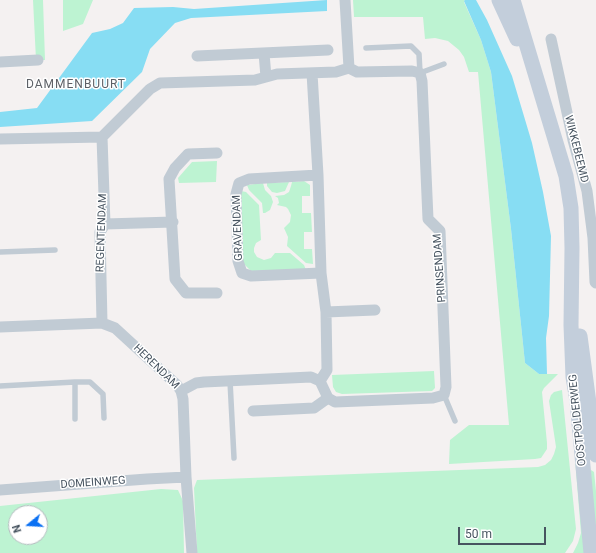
<!DOCTYPE html>
<html>
<head>
<meta charset="utf-8">
<style>
  body { margin:0 }
  #map { position:relative; width:596px; height:553px; overflow:hidden; background:#f4f1f1; font-family:Roboto,sans-serif }
  canvas { display:block }
  .north { position:absolute; left:8px; top:505px; width:40px; height:40px; box-sizing:border-box; background:#fff; border:1px solid #b5bbbf; border-radius:50%; rotate:252deg; font-size:11px; font-weight:700; line-height:16px; text-align:center; color:#475460 }
  .north::after { content:''; display:block; margin:auto; width:14px; height:18px; background:#0b71f3; clip-path:polygon(50% 0,100% 100%,50% 72%,0 100%) }
  .scale { position:absolute; left:458px; top:527px; width:88px; height:18px; box-sizing:border-box; border:2px solid #475460; border-top:0; padding-left:5px; font-size:12px; line-height:14px; white-space:nowrap; color:#475460; -webkit-text-stroke:3px #fff; paint-order:stroke }
</style>
</head>
<body>
<div id="map">
<canvas width="596" height="553"></canvas>
<div class="north">N</div>
<div class="scale">50 m</div>
</div>
<script>
const ctx = document.querySelector('canvas').getContext('2d');
ctx.lineJoin = 'round';
function paint(path, color) { ctx.fillStyle = color; ctx.fill(path, 'evenodd'); }
const poly = rows => new Path2D(rows.map(r => 'M' + r).join(''));
function stroke(path, color, width, dash) { ctx.strokeStyle = color; ctx.lineWidth = width; ctx.lineCap = dash ? 'butt' : 'round'; ctx.setLineDash(dash || []); ctx.stroke(path); }
function drawText(font, color, halo, rows, align = 'center') {
  ctx.font = font + ' Roboto,sans-serif'; ctx.lineWidth = 3; ctx.setLineDash([]); ctx.textBaseline = 'middle'; ctx.strokeStyle = halo; ctx.fillStyle = color; for (const [text, x, y, turn = 0] of rows) {
    ctx.save(); ctx.translate(x, y); ctx.rotate((+turn || 0) * Math.PI / 180); ctx.textAlign = isNaN(turn) ? turn : align; if (halo) ctx.strokeText(text, 0, 0); ctx.fillText(text, 0, 0); ctx.restore();
  }
}
const green = poly([
  [33,0,43,0,45,60,36,60],
  [63,0,93,0,83,24,63,31],
  [353,0,465,0,464,2,481,40,491,72,511,229,525,363,539,374,558,374,544,388,542,392,547,443,547,449,541,458,535,459,449,464,450,440,469,425,509,425,478,72,469,72,464,57,459,50,448,41,435,38,425,39,423,17,354,17],
  [217,161,216,182,179,183,178,178,192,162],
  [304,181,310,185,310,196,302,196,302,213,311,213,312,232,304,232,304,249,312,249,313,264,306,263,287,246,288,237,284,228,290,222,291,215,288,209,286,207,277,205,279,203,278,198,275,196,284,195,289,192,291,186,292,182],
  [289,182,285,191,277,193,272,192,267,186,267,183],
  [263,183,265,190,271,196,273,202,270,210,265,213,263,213,262,203,249,190,247,185],
  [241,191,246,192,259,205,261,240,256,243,254,248,254,252,257,257,264,260,271,258,275,253,290,253,304,265,306,270,252,272,243,263],
  [434,371,435,388,432,391,342,394,336,392,333,387,332,375],
  [562,390,576,529,573,541,565,553,197,553,194,488,197,480,538,467,545,465,551,460,554,454,556,447,549,401,551,395,554,392],
  [575,459,578,459,585,553,573,553,578,543,581,533],
  [591,470,594,472,596,491,596,536,589,473],
  [161,489,178,490,183,501,184,553,0,553,0,506],
  [16,513,40,513,40,537,16,537]
]);
const water = poly([
  [327,0,327,11,191,18,175,23,150,49,142,72,92,121,0,127,0,112,37,108,92,33,110,29,123,23,134,8,173,7,194,9],
  [465,0,476,0,487,20,512,76,532,143,543,192,551,236,549,316,546,338,547,374,539,374,525,363,511,229,491,72,481,40,464,1]
]);
const lane = poly([
  [366,48,411,46,419,54,420,73,444,64],
  [0,252,55,250],
  [230,381,234,458],
  [75,382,90,382,103,394,104,418],
  [0,386,75,382,75,419],
  [444,395,455,421]
]);
const street = poly([
  [551,39,573,140,587,191,593,238,595,282,596,283],
  [264,53,266,77],
  [197,56,328,50],
  [0,62,38,60],
  [312,73,318,175,321,273,326,312,327,370,320,381],
  [0,139,102,137],
  [217,153,188,154,175,168,169,179,175,279,186,293,217,293],
  [318,175,249,179,239,183,236,194,238,261,242,273,251,276,321,273],
  [105,224,173,222],
  [326,312,375,310],
  [102,323,100,232,105,224,102,137,150,89,160,83,255,80,277,74,336,72,349,68],
  [0,327,102,323,115,328,177,385,181,391,183,399,186,477,192,553],
  [181,391,196,383,204,382,311,377,320,381,328,398,335,402,433,398,444,395,446,387,440,231,428,219,422,81,420,73,412,71,357,72,349,68,345,0],
  [253,411,314,408,328,398],
  [0,490,147,479,186,477]
]);
const secondary = poly([
  [499,0,517,39],
  [513,0,566,176,571,208,572,248,571,325,573,377,577,401,591,553],
  [580,336,596,455]
]);
const streetNames = [
  ["WIKKEBEEMD",576,149,76],
  ["GRAVENDAM",238,228,-92],
  ["REGENTENDAM",102,233,-88],
  ["PRINSENDAM",440,268,-94],
  ["HERENDAM",156,367,44],
  ["OOSTPOLDERWEG",578,420,-96],
  ["DOMEINWEG",93,483,-4]
];
const neighbourhoodNames = [
  ["DAMMENBUURT",76,85]
];
paint(green, '#bdf3d2');
paint(water, '#87ddf3');
stroke(lane, '#c1cbd4', 5.5);
stroke(street, '#c1cbd4', 11);
stroke(secondary, '#c3cedb', 15);
drawText('11px', '#475460', '#fff', streetNames);
ctx.letterSpacing = '1px';
drawText('12px', '#5d6167', '#fff', neighbourhoodNames);
ctx.letterSpacing = '0px';
</script>
</body>
</html>
